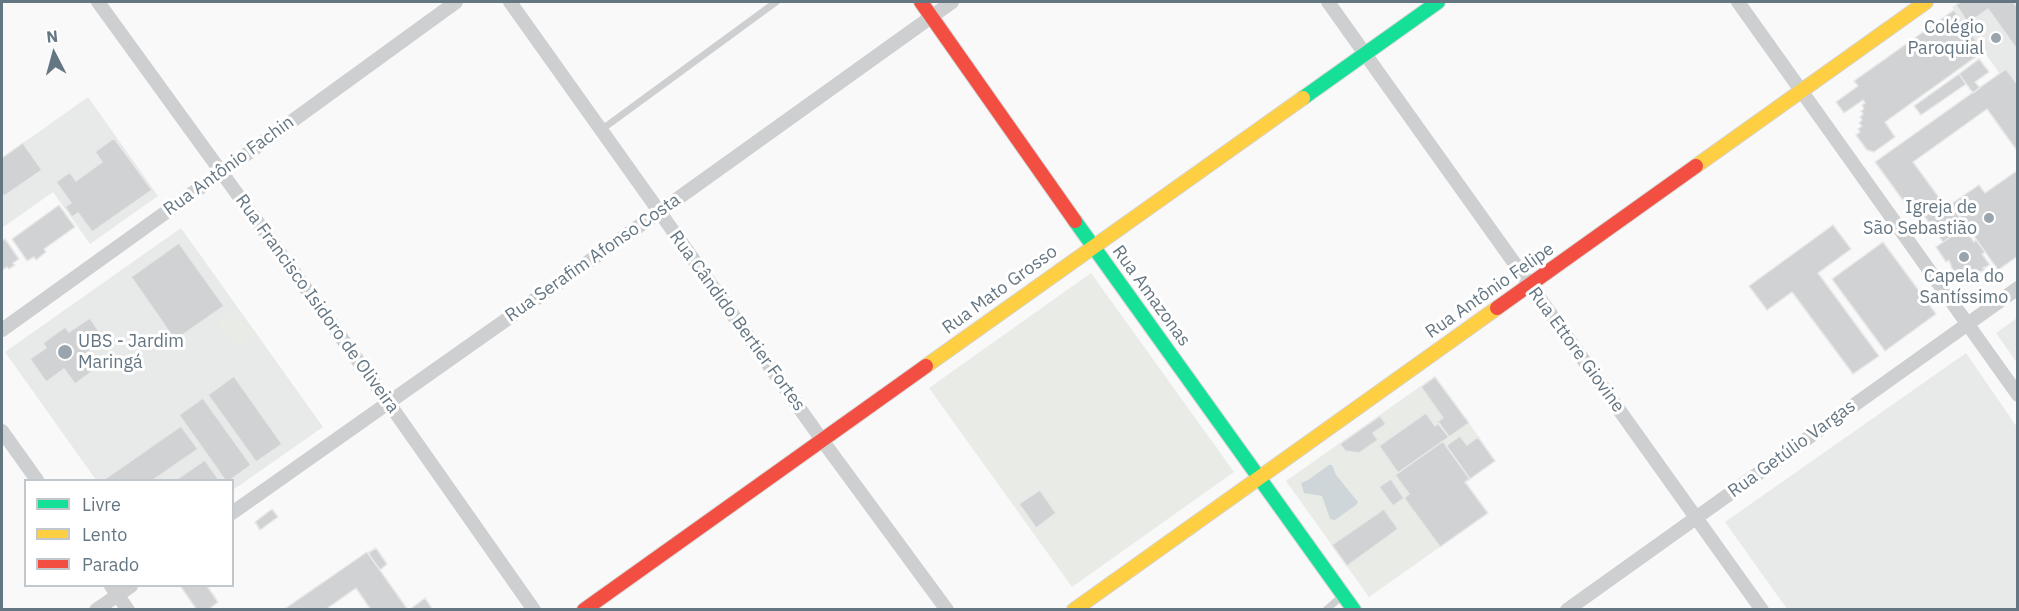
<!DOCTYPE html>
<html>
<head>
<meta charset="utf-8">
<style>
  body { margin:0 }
  #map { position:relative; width:2019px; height:611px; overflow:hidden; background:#f9f9f9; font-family:"IBM Plex Sans",sans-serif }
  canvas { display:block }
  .frame { position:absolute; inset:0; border:3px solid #657683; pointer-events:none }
  .legend { position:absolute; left:24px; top:479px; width:210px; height:108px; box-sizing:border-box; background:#fff; border:2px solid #c1c8cd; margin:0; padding:8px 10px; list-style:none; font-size:18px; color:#657683 }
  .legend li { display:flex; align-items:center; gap:12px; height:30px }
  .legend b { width:30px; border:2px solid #c1c8cd }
  .north { position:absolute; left:24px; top:24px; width:60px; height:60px; -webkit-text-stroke:4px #fff; paint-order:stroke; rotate:354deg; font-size:16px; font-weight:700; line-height:24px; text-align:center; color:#657683 }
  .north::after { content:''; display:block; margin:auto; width:21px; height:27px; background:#657683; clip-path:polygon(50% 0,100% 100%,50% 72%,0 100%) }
</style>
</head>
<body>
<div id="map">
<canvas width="2019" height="611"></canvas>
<div class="frame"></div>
<ul class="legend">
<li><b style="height:8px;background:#16e098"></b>Livre</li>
<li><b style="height:8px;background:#ffcf43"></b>Lento</li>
<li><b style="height:8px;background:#f24e42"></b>Parado</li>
</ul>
<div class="north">N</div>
</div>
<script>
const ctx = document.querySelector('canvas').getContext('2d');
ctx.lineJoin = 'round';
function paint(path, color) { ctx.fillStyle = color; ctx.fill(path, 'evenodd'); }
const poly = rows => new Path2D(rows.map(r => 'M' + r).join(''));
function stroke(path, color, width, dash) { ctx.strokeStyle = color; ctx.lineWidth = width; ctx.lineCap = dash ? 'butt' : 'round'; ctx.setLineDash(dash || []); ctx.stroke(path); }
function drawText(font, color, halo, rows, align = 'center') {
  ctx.font = font + ' "IBM Plex Sans",sans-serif'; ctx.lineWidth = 6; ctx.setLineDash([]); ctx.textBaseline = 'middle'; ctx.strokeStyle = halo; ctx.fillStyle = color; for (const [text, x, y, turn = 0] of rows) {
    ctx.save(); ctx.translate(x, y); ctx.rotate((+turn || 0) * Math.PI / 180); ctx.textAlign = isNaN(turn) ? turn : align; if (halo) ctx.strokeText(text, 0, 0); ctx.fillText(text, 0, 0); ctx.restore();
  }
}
const built = poly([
  [1961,2,2017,2,2017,86,2000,74,1952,7],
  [88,97,158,196,90,244,53,192,2,228,2,158],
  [181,228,323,427,233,490,232,480,96,480,5,352],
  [2017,318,2017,363,1996,333],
  [1966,353,2017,427,2017,609,1787,609,1725,522]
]);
const green = poly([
  [1091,273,1234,472,1072,587,929,388],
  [237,309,256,335,235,349,217,323],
  [1435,376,1496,461,1466,482,1488,513,1369,597,1286,481]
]);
const water = poly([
  [1329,465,1332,465,1336,475,1358,502,1356,505,1335,520,1330,519,1322,496,1304,493,1301,483,1308,480]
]);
const building = poly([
  [1961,2,2013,2,2018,8,2018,51,1988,9,1968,23,1956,5,1961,2],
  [1954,10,1984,51,1885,122,1895,137,1874,152,1867,150,1856,135,1860,132,1858,129,1862,126,1859,123,1862,120,1860,117,1863,114,1861,111,1864,109,1862,105,1865,103,1863,100,1844,113,1836,102,1858,86,1854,81,1954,10],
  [1979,59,1989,72,1975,82,1980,88,1973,93,1959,74,1979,59],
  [2006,69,2018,85,2018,152,1987,109,1913,162,1951,214,1955,211,1966,226,1943,242,1917,206,1910,210,1875,162,2006,69],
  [1959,74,1966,84,1921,115,1914,106,1959,74],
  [114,138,152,190,92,232,78,213,72,217,65,207,71,203,56,182,70,172,76,181,102,162,95,152,114,138],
  [23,143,42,170,4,196,2,193,2,158,23,143],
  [2018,170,2018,256,1998,270,1951,204,1979,185,1985,193,2018,170],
  [59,205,75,227,44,249,46,252,36,260,34,257,27,261,12,239,59,205],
  [1833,225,1851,249,1818,273,1879,356,1853,374,1792,292,1767,310,1749,286,1833,225],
  [1966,226,1969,229,1966,231,1974,242,1976,240,1985,252,1982,254,1990,265,1983,268,1985,270,1972,275,1968,281,1967,279,1962,285,1957,272,1954,274,1949,260,1946,262,1936,247,1966,226],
  [5,239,19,259,13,263,15,265,9,269,7,267,2,270,2,241,5,239],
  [1883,242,1936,314,1885,351,1832,279,1883,242],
  [179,243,224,306,175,340,131,277,179,243],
  [90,318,105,340,83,355,94,370,75,384,64,369,46,382,30,359,46,348,43,343,65,327,69,332,90,318],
  [234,376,282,444,256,462,208,395,234,376],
  [1435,377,1469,423,1449,437,1437,422,1443,418,1421,387,1435,377],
  [203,398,251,465,230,480,225,480,179,415,203,398],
  [1426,413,1435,426,1439,423,1449,437,1398,473,1379,446,1426,413],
  [1380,416,1386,424,1373,433,1378,440,1359,453,1345,451,1340,444,1380,416],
  [181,426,198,449,153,480,106,480,105,479,181,426],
  [1460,436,1467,445,1478,437,1495,461,1470,479,1446,446,1460,436],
  [1443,441,1470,479,1465,482,1488,513,1440,547,1404,498,1409,494,1395,475,1443,441],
  [205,460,219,480,176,480,205,460],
  [1391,479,1404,498,1393,506,1379,487,1391,479],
  [1040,490,1056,513,1036,528,1019,504,1040,490],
  [272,509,278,517,260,530,255,522,272,509],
  [1384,509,1398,529,1347,566,1332,545,1384,509],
  [376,548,387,564,380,570,368,553,376,548],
  [367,552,408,610,371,610,356,588,325,610,283,610,367,552],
  [182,586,207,586,218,602,208,610,197,610,181,587,182,586],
  [425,598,433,610,409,610,425,598]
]);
const lane = poly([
  [601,130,776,2],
  [1326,610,1342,596]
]);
const street = poly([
  [98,2,388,402,534,610],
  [510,2,822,440,947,610],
  [1328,2,1762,610],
  [1738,2,2018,395],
  [2,330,222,172,456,2],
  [2,431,37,480],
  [232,513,659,212,952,2],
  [111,586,128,610],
  [96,610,131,586],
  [1567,610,2018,288]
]);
const fast = poly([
  [1303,98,1438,2],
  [1075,221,1354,610]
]);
const slow = poly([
  [1696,166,1926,2],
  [926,366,1303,98],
  [1074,610,1497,308]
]);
const jam = poly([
  [921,2,1075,221],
  [1497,308,1696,166],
  [584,610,926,366]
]);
const markers = [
  [1996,38,6,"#99a4ac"],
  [1989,218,6,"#99a4ac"],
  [1964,257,6,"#99a4ac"],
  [65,352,8,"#99a4ac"]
];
const poiNames = [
  ["Colégio",1984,28],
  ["Paroquial",1984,49],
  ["Igreja de",1977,208],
  ["São Sebastião",1977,229],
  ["Capela do",1964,277,"center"],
  ["Santíssimo",1964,298,"center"],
  ["UBS - Jardim",78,342,"left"],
  ["Maringá",78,363,"left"]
];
const streetNames = [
  ["Rua Antônio Fachin",229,166,-36],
  ["Rua Serafim Afonso Costa",593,258,-35],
  ["Rua Mato Grosso",1000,290,-36],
  ["Rua Antônio Felipe",1490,291,-35],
  ["Rua Amazonas",1151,296,54],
  ["Rua Francisco Isidoro de Oliveira",317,304,54],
  ["Rua Cândido Bertier Fortes",737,321,54],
  ["Rua Ettore Giovine",1576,350,54],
  ["Rua Getúlio Vargas",1792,449,-36]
];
paint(built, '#e8e9e9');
paint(green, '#e8ebe6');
paint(water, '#ced6d9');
paint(building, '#d0d2d3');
stroke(building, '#e8e8e8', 1.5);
stroke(fast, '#d5d6d7', 16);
stroke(slow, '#d5d6d7', 16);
stroke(jam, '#d5d6d7', 16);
stroke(lane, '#cecfd0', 7);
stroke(street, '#cecfd0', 14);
stroke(fast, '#16e098', 14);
stroke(slow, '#ffcf43', 14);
stroke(jam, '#f24e42', 14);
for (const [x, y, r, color] of markers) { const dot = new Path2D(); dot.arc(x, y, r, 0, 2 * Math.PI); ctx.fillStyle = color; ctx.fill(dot); stroke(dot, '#fff', 2); }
drawText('18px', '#657683', '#fff', poiNames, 'right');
drawText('18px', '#657683', '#fff', streetNames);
</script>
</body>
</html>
